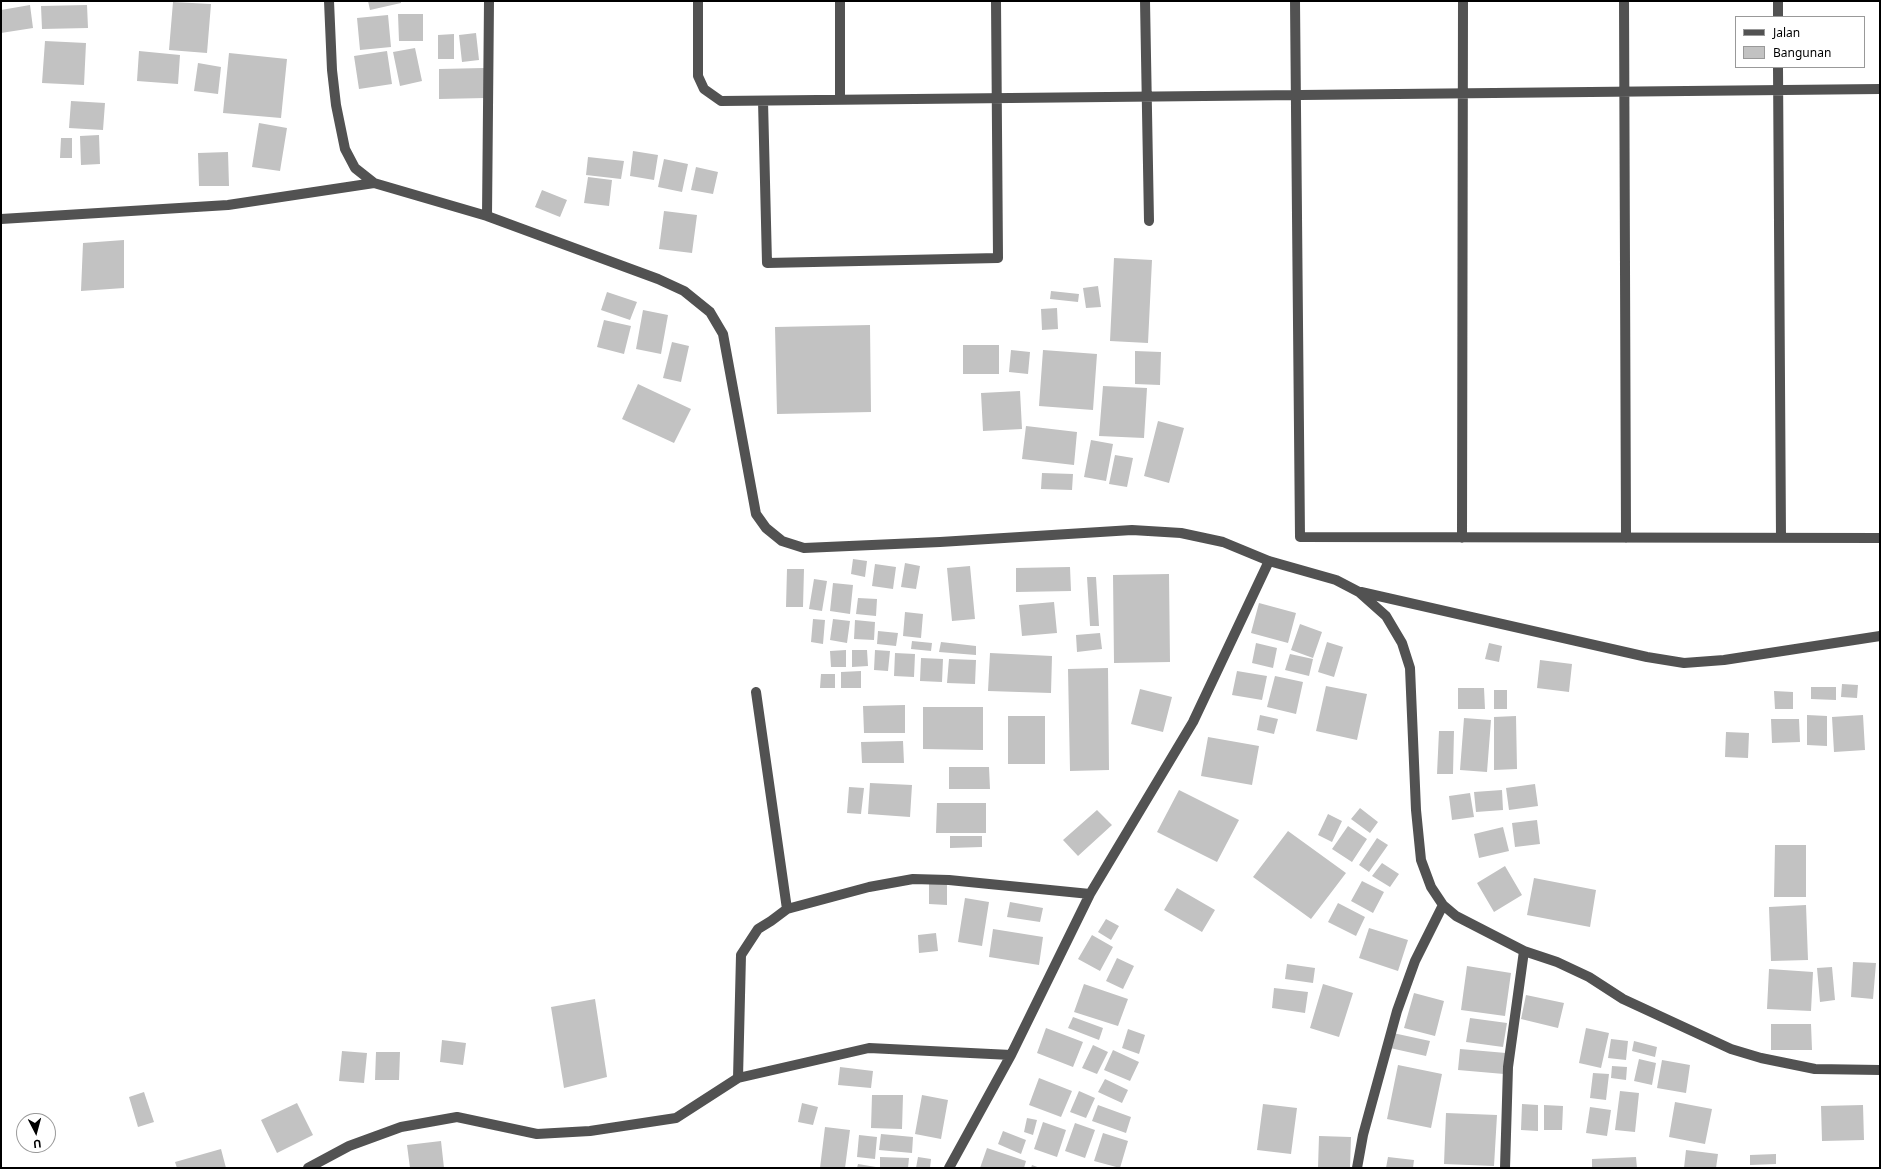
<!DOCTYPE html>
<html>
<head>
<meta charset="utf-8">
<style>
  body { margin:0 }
  #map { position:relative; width:1881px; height:1169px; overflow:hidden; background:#fff; font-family:"Noto Sans",sans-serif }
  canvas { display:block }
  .frame { position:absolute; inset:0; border:2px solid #000; pointer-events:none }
  .legend { position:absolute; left:1735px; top:16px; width:130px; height:52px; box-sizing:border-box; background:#fff; border:1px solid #999; margin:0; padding:5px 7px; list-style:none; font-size:12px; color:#000 }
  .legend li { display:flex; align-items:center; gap:8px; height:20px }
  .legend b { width:20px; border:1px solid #999 }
  .north { position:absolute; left:16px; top:1113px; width:40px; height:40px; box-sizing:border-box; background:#fff; border:1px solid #999; border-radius:50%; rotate:174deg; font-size:11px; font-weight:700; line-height:16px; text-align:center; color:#000 }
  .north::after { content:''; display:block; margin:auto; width:14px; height:18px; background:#000; clip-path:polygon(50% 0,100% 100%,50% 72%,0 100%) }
</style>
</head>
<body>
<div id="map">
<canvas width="1881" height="1169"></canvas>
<div class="frame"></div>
<ul class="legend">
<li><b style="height:5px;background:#525252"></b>Jalan</li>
<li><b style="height:11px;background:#c2c2c2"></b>Bangunan</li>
</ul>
<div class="north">U</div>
</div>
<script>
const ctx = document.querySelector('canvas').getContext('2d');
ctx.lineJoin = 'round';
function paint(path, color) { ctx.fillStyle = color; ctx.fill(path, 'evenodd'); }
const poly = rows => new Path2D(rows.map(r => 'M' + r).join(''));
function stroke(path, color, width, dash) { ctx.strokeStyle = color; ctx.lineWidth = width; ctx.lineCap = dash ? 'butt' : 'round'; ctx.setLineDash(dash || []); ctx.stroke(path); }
const building = poly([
  [368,1,401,1,401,3,370,10],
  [173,2,211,4,207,53,169,50],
  [30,5,33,28,1,33,1,10],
  [87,5,88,28,42,29,41,6],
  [398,14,423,14,423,41,399,41],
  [388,15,391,47,360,50,357,18],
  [476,33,479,60,462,62,459,35],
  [454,34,454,59,438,59,438,35],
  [45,41,86,43,84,85,42,83],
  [415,48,422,81,400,86,393,52],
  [139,51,180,55,178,84,137,81],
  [387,51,392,84,359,89,354,56],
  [229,53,287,59,281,118,223,113],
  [198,63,221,67,218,94,194,91],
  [484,68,485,98,439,99,439,69],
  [71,101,105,103,103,130,69,128],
  [259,123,287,128,280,171,252,167],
  [99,135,100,164,81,165,80,136],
  [61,138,72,138,72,158,60,158],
  [633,151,658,155,654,180,630,176],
  [228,152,229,186,199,186,198,153],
  [588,157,624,161,621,179,586,175],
  [664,159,688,164,682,192,658,187],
  [696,167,718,172,713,194,691,190],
  [588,177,612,180,609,206,584,203],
  [542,190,567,200,560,217,535,207],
  [664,211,697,215,692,253,659,249],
  [124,240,124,288,81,291,83,243],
  [1114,258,1152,260,1148,343,1110,341],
  [1098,286,1101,307,1086,308,1083,288],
  [1051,291,1079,294,1078,302,1050,299],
  [607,292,637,302,630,320,601,310],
  [1057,308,1058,329,1042,330,1041,309],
  [643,310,668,315,661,354,636,349],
  [604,320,631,326,624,354,597,347],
  [870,325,871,412,777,414,775,327],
  [672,342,689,346,681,382,663,378],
  [963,345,999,345,999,374,963,374],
  [1011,350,1030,352,1028,374,1009,372],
  [1043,350,1097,354,1093,410,1039,406],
  [1135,351,1161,352,1160,385,1135,384],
  [638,384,691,409,674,443,622,419],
  [1103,386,1147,388,1144,438,1099,436],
  [1020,391,1022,429,983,431,981,393],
  [1158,421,1184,428,1169,483,1144,476],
  [1026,426,1077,432,1074,465,1022,459],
  [1091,440,1113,444,1106,481,1084,477],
  [1115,455,1133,458,1127,487,1109,484],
  [1042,473,1073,474,1072,490,1041,489],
  [853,559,867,561,865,577,851,574],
  [905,563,920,566,916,589,901,587],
  [875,564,896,567,893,589,872,586],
  [970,566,975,619,952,621,947,568],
  [1070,567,1071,591,1016,592,1016,568],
  [787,569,804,569,803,607,786,607],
  [1169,574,1170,662,1114,663,1113,575],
  [1087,577,1096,577,1099,626,1090,626],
  [814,579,827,581,822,611,809,609],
  [833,583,853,585,850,614,830,611],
  [858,598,877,599,876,616,856,614],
  [1054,602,1057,633,1022,636,1019,605],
  [1259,603,1296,613,1288,643,1251,633],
  [905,612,923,614,921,638,903,636],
  [813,619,825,620,823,644,811,642],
  [833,619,850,621,847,643,830,640],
  [855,620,875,622,874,640,854,639],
  [1300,624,1322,632,1313,658,1291,650],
  [878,631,898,633,896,646,877,644],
  [1100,633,1102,649,1077,652,1076,635],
  [912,641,932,643,931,651,911,649],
  [941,642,976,646,976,655,939,652],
  [1327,642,1343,647,1334,677,1318,672],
  [1256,643,1277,648,1273,668,1252,663],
  [1489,643,1502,646,1499,662,1485,659],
  [846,650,846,667,831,667,830,651],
  [852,650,867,650,868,666,852,667],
  [875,650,890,651,888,671,874,670],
  [895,653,915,654,914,677,894,676],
  [990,653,1052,656,1051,693,988,691],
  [1290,654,1313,659,1309,676,1285,670],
  [921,658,943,659,942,682,920,681],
  [949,659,976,660,975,684,947,683],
  [1540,660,1572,664,1569,692,1537,688],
  [1108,668,1109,770,1070,771,1068,669],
  [861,671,861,688,841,688,841,672],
  [1237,671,1267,676,1262,700,1232,695],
  [821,674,835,674,835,688,820,688],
  [1275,676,1303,682,1296,714,1267,707],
  [1842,684,1858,685,1857,698,1841,697],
  [1326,686,1367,694,1357,740,1316,731],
  [1811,687,1836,687,1836,700,1811,699],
  [1458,688,1484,688,1485,709,1458,709],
  [1140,689,1172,697,1163,732,1131,724],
  [1494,690,1507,690,1507,709,1494,709],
  [1774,691,1793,692,1793,709,1775,709],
  [905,705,905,733,864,733,863,706],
  [923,707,983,707,983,750,923,749],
  [1260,715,1278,719,1274,734,1257,730],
  [1807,715,1827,716,1827,746,1807,745],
  [1863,715,1865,750,1834,752,1832,717],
  [1008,716,1045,716,1045,764,1008,764],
  [1516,716,1517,769,1494,770,1494,717],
  [1464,718,1491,720,1487,772,1460,770],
  [1771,719,1799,719,1800,742,1772,743],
  [1439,731,1454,731,1453,774,1437,774],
  [1726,732,1749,733,1748,758,1725,757],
  [1208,737,1259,746,1252,785,1201,776],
  [903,741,904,763,862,763,861,742],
  [949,767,989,767,990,789,949,789],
  [870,783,912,785,910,817,868,814],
  [1535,784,1538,806,1509,810,1506,788],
  [849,787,864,788,861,814,847,813],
  [1179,790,1239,820,1217,862,1157,832],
  [1502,790,1503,810,1476,812,1474,792],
  [1470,793,1474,817,1452,820,1449,796],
  [937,803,986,803,986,833,936,833],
  [1360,808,1378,822,1370,833,1351,819],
  [1097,810,1112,825,1078,856,1063,840],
  [1328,814,1342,821,1332,842,1318,835],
  [1537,820,1540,844,1515,847,1512,823],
  [1348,826,1367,839,1352,862,1332,849],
  [1503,827,1509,851,1479,858,1474,834],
  [1288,831,1346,873,1311,919,1253,877],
  [950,836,982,836,982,847,950,848],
  [1377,838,1388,845,1369,872,1359,865],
  [1775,845,1806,845,1806,897,1774,897],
  [1382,863,1399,874,1390,887,1372,876],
  [1505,866,1522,895,1494,912,1477,883],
  [1534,878,1596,890,1590,927,1527,915],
  [1362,881,1384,892,1373,913,1351,901],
  [929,882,947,883,947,905,929,904],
  [1177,888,1215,910,1202,932,1164,910],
  [965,898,989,902,982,946,958,942],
  [1010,902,1043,908,1040,922,1007,917],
  [1338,903,1365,917,1356,936,1328,922],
  [1806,905,1808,960,1771,961,1769,907],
  [1106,919,1119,926,1111,940,1098,932],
  [1369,928,1408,940,1398,971,1359,958],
  [993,929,1043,937,1039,965,989,957],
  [936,933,938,951,919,953,918,935],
  [1092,935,1113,947,1100,971,1078,959],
  [1117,958,1134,966,1123,989,1106,981],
  [1853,962,1876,963,1873,999,1851,997],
  [1287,964,1315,968,1313,983,1285,979],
  [1467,966,1511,973,1505,1016,1461,1010],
  [1832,967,1835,1000,1820,1002,1817,968],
  [1769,969,1813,972,1811,1011,1767,1009],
  [1084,984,1128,999,1118,1026,1074,1012],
  [1323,984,1353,993,1339,1037,1310,1028],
  [1274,988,1308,992,1305,1013,1272,1008],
  [1414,993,1444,1001,1435,1036,1404,1028],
  [1526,995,1564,1003,1558,1028,1521,1019],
  [595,999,607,1077,564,1088,551,1007],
  [1073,1017,1103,1028,1099,1040,1068,1028],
  [1470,1018,1507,1023,1503,1047,1466,1042],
  [1771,1024,1811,1024,1812,1050,1771,1050],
  [1046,1028,1083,1042,1073,1067,1037,1053],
  [1586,1028,1609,1033,1601,1068,1579,1063],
  [1128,1029,1145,1035,1139,1054,1122,1048],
  [1393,1033,1430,1041,1426,1056,1390,1048],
  [1611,1039,1628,1041,1626,1060,1608,1058],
  [442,1040,466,1043,463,1065,440,1062],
  [1634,1041,1657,1047,1655,1057,1632,1051],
  [1093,1045,1108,1052,1097,1074,1082,1068],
  [1460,1049,1506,1053,1504,1074,1458,1070],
  [1113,1050,1139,1062,1130,1081,1104,1070],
  [342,1051,367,1053,364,1083,339,1081],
  [376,1052,400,1052,399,1080,375,1080],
  [1639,1059,1656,1063,1652,1085,1634,1081],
  [1662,1060,1690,1065,1686,1093,1657,1088],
  [1398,1065,1442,1074,1431,1128,1387,1119],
  [1612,1066,1627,1067,1626,1080,1611,1078],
  [840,1067,873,1071,871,1088,838,1085],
  [1593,1073,1609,1074,1606,1100,1590,1098],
  [1039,1078,1072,1091,1061,1117,1029,1105],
  [1105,1079,1128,1090,1122,1103,1098,1092],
  [1079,1091,1095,1098,1086,1118,1070,1112],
  [1620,1091,1639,1093,1635,1132,1615,1130],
  [144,1092,154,1122,138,1127,129,1097],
  [872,1095,903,1095,902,1129,871,1128],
  [922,1095,948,1100,941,1139,915,1134],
  [1675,1102,1712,1109,1705,1144,1669,1137],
  [297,1103,313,1135,277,1153,261,1120],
  [802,1103,818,1107,813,1125,798,1122],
  [1263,1104,1297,1108,1291,1154,1257,1150],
  [1522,1104,1538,1105,1538,1131,1521,1130],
  [1098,1105,1131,1117,1126,1133,1092,1121],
  [1544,1105,1563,1106,1562,1130,1544,1130],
  [1863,1105,1864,1140,1822,1141,1821,1106],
  [1590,1107,1611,1110,1607,1136,1586,1133],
  [1446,1113,1497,1115,1494,1166,1444,1164],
  [1027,1118,1037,1120,1033,1135,1024,1132],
  [1043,1122,1066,1130,1057,1157,1034,1149],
  [1075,1123,1095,1130,1085,1158,1065,1151],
  [825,1127,850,1130,845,1168,820,1168],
  [1003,1131,1026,1140,1021,1154,998,1144],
  [1103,1133,1128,1141,1120,1168,1094,1161],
  [881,1134,913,1137,912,1153,879,1150],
  [859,1135,877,1137,875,1159,857,1157],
  [1319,1136,1351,1137,1350,1168,1318,1168],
  [441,1141,444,1168,410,1168,407,1145],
  [987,1148,1026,1161,1024,1168,980,1168],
  [221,1149,226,1168,177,1168,175,1162],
  [1686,1150,1718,1154,1716,1168,1684,1168],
  [1776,1154,1776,1164,1750,1165,1750,1155],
  [880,1157,909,1158,908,1168,880,1168],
  [918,1157,931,1159,930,1168,916,1168],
  [1388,1157,1414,1160,1413,1168,1386,1168],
  [1636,1157,1637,1168,1592,1168,1592,1159],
  [858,1164,876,1167,876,1168,857,1168],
  [1032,1165,1040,1168,1031,1168]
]);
const minor = poly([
  [329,1,332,70,336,105,345,149,355,168,374,183,487,216,658,279,684,291,710,312,723,334,756,514,766,528,782,541,804,548,940,542,1132,530,1181,533,1223,542,1269,561,1336,580,1359,592,1386,616,1402,643,1410,668,1416,810,1421,860,1431,887,1443,905,1456,916,1524,951,1557,962,1589,977,1623,999,1731,1049,1761,1058,1815,1069,1880,1070],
  [698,1,698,76,704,89,721,101,1880,89],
  [1145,1,1149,221],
  [1295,1,1300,537,1880,538],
  [1624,1,1626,538],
  [1778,17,1778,1],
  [1778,67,1781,538],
  [840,100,840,1],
  [763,101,767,263,998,258,996,1],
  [487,216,489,1],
  [1,219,228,205,374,183],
  [1462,538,1463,1],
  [1361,592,1647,657,1684,663,1724,660,1880,636],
  [756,692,787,909],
  [738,1078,741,955,758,929,771,921,787,909,869,887,913,879,949,880,1090,894],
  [308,1168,349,1146,401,1127,457,1117,537,1134,590,1131,676,1118,738,1078,869,1048,1011,1055],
  [949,1168,1011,1055,1090,894,1193,722,1269,561],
  [1357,1168,1363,1135,1397,1011,1415,961,1443,905],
  [1505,1168,1508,1067,1524,951]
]);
paint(building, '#c2c2c2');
stroke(minor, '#525252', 10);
</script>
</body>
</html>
